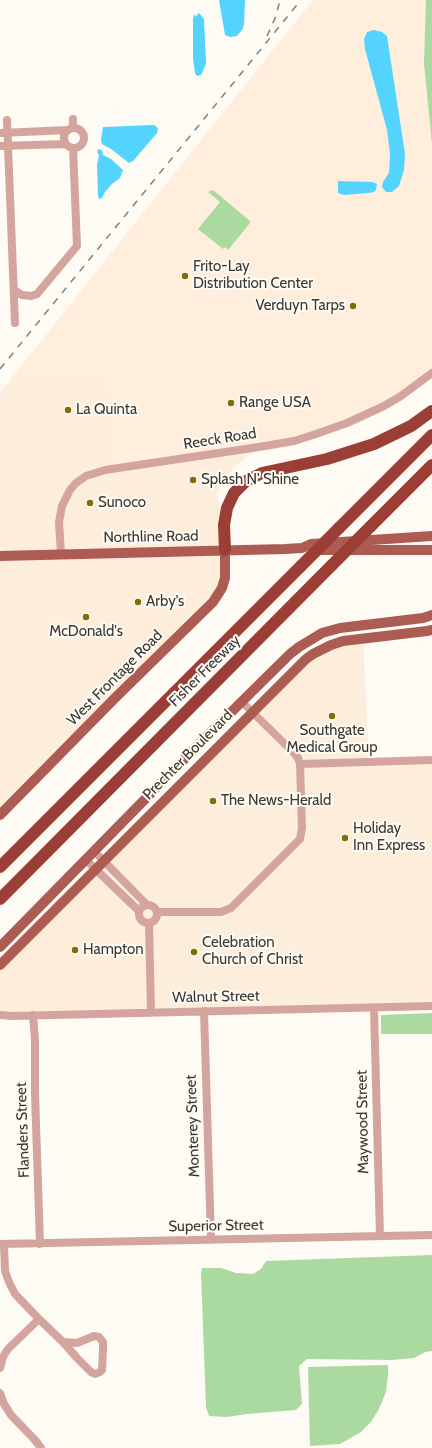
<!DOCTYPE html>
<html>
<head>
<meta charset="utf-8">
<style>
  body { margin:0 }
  canvas { display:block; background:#fefaf4 }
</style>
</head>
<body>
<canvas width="432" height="1448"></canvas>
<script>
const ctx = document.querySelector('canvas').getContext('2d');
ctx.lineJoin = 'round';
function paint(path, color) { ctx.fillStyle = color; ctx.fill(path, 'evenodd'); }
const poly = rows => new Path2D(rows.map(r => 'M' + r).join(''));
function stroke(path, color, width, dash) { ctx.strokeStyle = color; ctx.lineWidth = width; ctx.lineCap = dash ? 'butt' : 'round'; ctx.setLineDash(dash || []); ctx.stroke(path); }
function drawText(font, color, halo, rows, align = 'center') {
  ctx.font = font + ' Cabin,sans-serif'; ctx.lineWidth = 4; ctx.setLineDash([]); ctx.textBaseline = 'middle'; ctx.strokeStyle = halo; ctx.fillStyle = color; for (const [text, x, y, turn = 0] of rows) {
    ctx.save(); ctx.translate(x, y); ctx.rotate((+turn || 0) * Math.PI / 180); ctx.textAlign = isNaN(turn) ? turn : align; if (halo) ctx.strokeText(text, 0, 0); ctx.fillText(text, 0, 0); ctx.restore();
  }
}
const commercial = poly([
  [107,373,259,447,232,469,217,493,225,550,222,588,0,815,0,393,14,375],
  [363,638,369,762,432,760,432,1006,0,1015,0,965,306,659]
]);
const industrial = poly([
  [313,0,432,0,432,373,401,396,313,435,108,470,107,373,14,375]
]);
const green = poly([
  [426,0,432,0,432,144,424,63],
  [213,190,250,221,250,223,228,250,225,247,223,249,198,229,220,202,208,192],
  [432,1013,432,1034,381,1034,381,1015],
  [432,1255,432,1351,425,1352,414,1358,392,1360,307,1359,299,1366,302,1404,296,1410,247,1414,227,1417,209,1416,206,1407,201,1273,202,1268,221,1268,236,1273,253,1274,261,1269,266,1261],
  [388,1365,388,1375,386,1392,379,1409,371,1422,361,1432,340,1444,310,1446,308,1367]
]);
const water = poly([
  [219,0,245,0,244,25,242,30,237,36,230,37,225,35],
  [198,13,200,14,204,19,206,64,201,75,197,76,195,73,193,59,193,19,194,15,197,16],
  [374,30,382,32,387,36,405,154,404,170,399,186,392,192,386,192,382,187,383,182,389,173,390,154,387,130,365,49,364,39,367,32],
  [154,125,157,127,158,129,157,133,133,161,129,163,111,149,102,144,101,140,103,127],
  [98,149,102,150,103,155,111,159,123,170,120,178,112,184,105,192,102,198,99,199,98,196,97,165,99,155,97,152],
  [338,181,373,182,377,184,376,190,374,192,368,193,344,195,338,193]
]);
const minor = poly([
  [73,119,73,128],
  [7,120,15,323],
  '64 138a10 10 0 1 1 20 0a10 10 0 1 1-20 0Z',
  [0,133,68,130],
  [0,146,66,144],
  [14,290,22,295,31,296,37,294,77,246,73,148],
  [61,554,59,522,62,506,70,490,76,483,86,476,105,470,259,447,294,441,313,435,347,423,384,406,401,396,432,373],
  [300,764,432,760],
  [94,851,147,905],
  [86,860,139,911],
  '139 914a9 9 0 1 1 18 0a9 9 0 1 1-18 0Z',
  [158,912,221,912,231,908,300,839,302,828,300,764,298,758,294,753,242,702],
  [149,923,151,1012],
  [374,1008,380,1236],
  [204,1011,211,1240],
  [0,1015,12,1016,432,1006],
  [33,1015,35,1040,35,1093,40,1244],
  [0,1244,432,1235],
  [39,1319,63,1342,77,1358,91,1372,95,1374,100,1372,102,1370,103,1348,103,1342,99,1337,94,1336,77,1343,63,1342],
  [0,1368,3,1357,8,1349,39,1319,15,1294,9,1282,5,1271,4,1244],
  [0,1393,4,1404,11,1415,35,1440,41,1448]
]);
const major = poly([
  [320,550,432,550],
  [0,556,285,549,302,548,311,544,432,536],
  [0,815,115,698,213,602,222,588,225,578,225,550],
  [0,947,210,733,290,654,299,647,322,633,340,628,423,618,432,615],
  [0,965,306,659,313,654,331,645,343,641,427,631,432,630]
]);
const highway = poly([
  [370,527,432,465],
  [339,528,432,435],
  [225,550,224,525,227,508,234,493,246,481,262,473,327,459,374,444,411,426,432,411],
  [0,867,301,566],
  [0,899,332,565]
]);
const rail = poly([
  [267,36,276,16,280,0],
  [0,369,301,0]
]);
const highwayBridge = poly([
  [332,565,370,527],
  [301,566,339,528]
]);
const markers = [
  [185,276,4,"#816d0a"],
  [353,306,4,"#816d0a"],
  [231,403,4,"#816d0a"],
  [68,410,4,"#816d0a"],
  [193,480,4,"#816d0a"],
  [90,503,4,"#816d0a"],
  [138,602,4,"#816d0a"],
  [86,617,4,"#816d0a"],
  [332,716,4,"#816d0a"],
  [213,801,4,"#816d0a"],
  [345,838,4,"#816d0a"],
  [75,950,4,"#816d0a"],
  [194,952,4,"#816d0a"]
];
const poiNames = [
  ["Frito-Lay",193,267],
  ["Distribution Center",193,284],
  ["Verduyn Tarps",345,306,"right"],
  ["Range USA",239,403],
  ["La Quinta",76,410],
  ["Splash N' Shine",201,480],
  ["Sunoco",98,503],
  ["Arby's",146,602],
  ["McDonald's",86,632,"center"],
  ["Southgate",332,731,"center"],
  ["Medical Group",332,748,"center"],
  ["The News-Herald",221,801],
  ["Holiday",353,829],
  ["Inn Express",353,846],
  ["Celebration",202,943],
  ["Church of Christ",202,960],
  ["Hampton",83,950]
];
const streetNames = [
  ["Reeck Road",220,439,-9],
  ["Northline Road",151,537,-1],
  ["Fisher Freeway",205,671,-45],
  ["West Frontage Road",115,678,-45],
  ["Prechter Boulevard",188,755,-45],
  ["Walnut Street",216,997,-1],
  ["Maywood Street",363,1122,-91],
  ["Monterey Street",193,1126,-92],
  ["Flanders Street",23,1130,-92],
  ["Superior Street",216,1226,-1]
];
paint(commercial, '#fceedb');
paint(industrial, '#feeedb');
paint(green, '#abdaa1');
paint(water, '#54d3fd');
stroke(minor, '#d4a59e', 8);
stroke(major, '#ac5c52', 10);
stroke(highway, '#9b3f36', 12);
stroke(rail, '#84817b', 1.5, [7, 7]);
stroke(highwayBridge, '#9b3f36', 12);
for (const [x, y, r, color] of markers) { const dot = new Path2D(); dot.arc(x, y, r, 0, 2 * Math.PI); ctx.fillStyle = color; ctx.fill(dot); stroke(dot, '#fefaf4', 1.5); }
drawText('15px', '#3b3832', '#fefaf4', poiNames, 'left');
drawText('15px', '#3b3832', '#fefaf4', streetNames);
</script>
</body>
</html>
